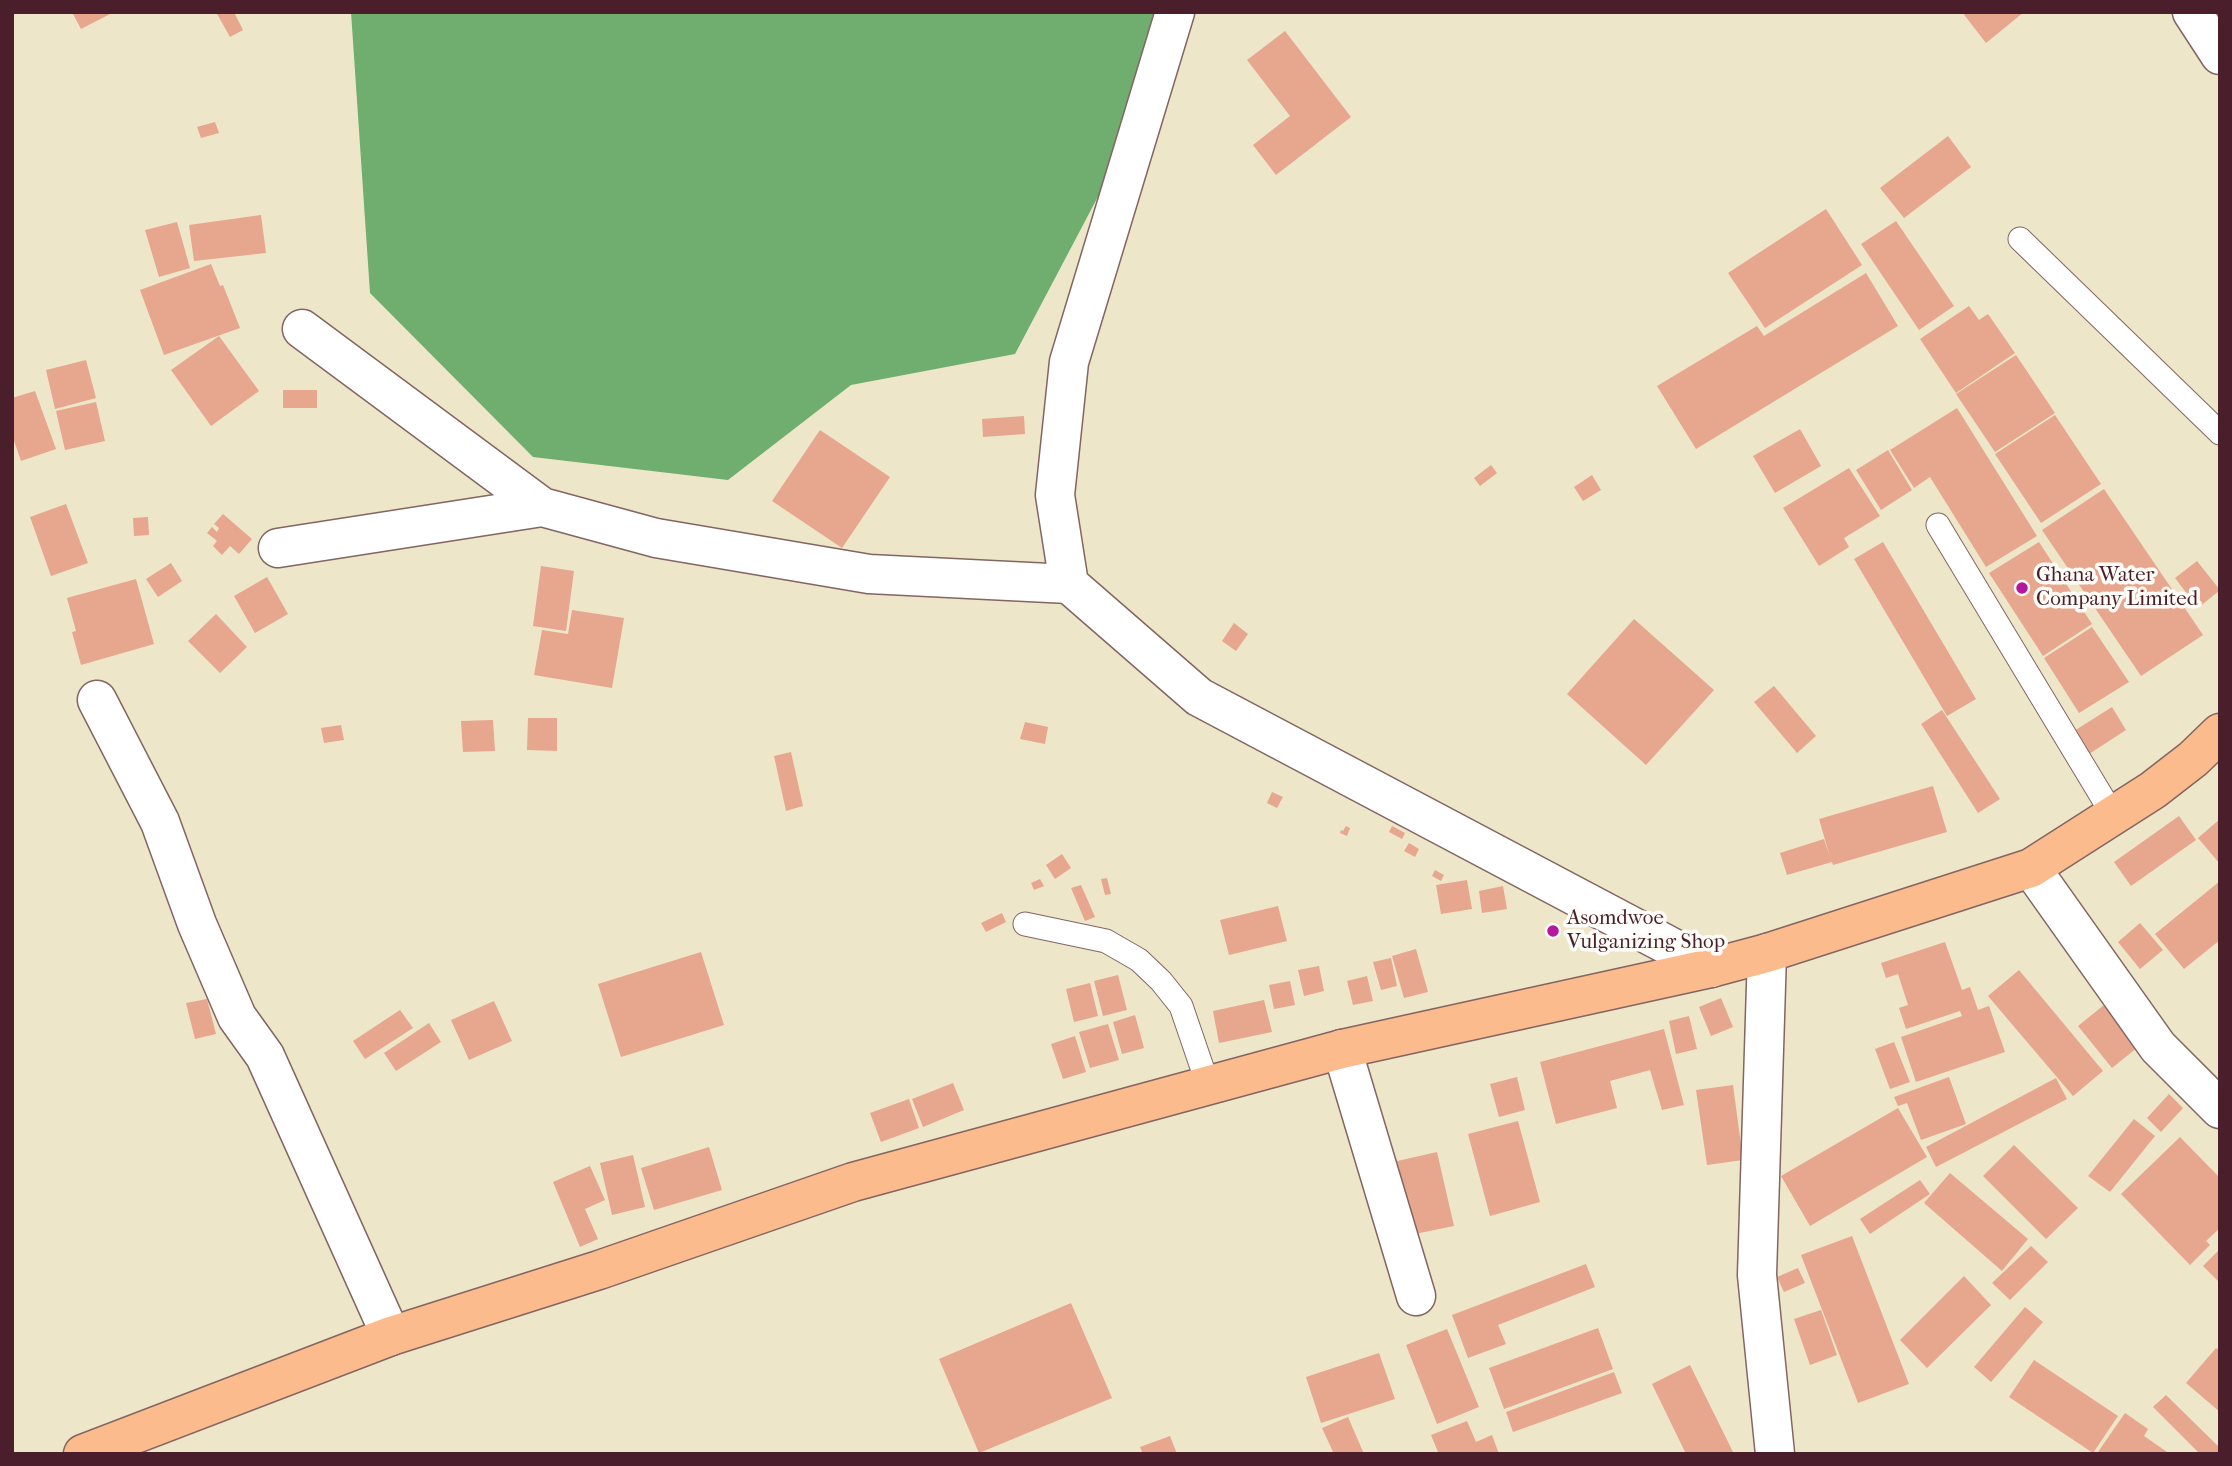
<!DOCTYPE html>
<html>
<head>
<meta charset="utf-8">
<style>
  body { margin:0 }
  #map { position:relative; width:2232px; height:1466px; overflow:hidden; background:#eee6c9; font-family:"IM FELL French Canon",serif }
  canvas { display:block }
  .frame { position:absolute; inset:0; border:14px solid #4a1f2b; pointer-events:none }
</style>
</head>
<body>
<div id="map">
<canvas width="2232" height="1466"></canvas>
<div class="frame"></div>
</div>
<script>
const ctx = document.querySelector('canvas').getContext('2d');
ctx.lineJoin = 'round';
function paint(path, color) { ctx.fillStyle = color; ctx.fill(path, 'evenodd'); }
const poly = rows => new Path2D(rows.map(r => 'M' + r).join(''));
function stroke(path, color, width, dash) { ctx.strokeStyle = color; ctx.lineWidth = width; ctx.lineCap = dash ? 'butt' : 'round'; ctx.setLineDash(dash || []); ctx.stroke(path); }
function drawText(font, color, halo, rows, align = 'center') {
  ctx.font = font + ' "IM FELL French Canon",serif'; ctx.lineWidth = 7; ctx.setLineDash([]); ctx.textBaseline = 'middle'; ctx.strokeStyle = halo; ctx.fillStyle = color; for (const [text, x, y, turn = 0] of rows) {
    ctx.save(); ctx.translate(x, y); ctx.rotate((+turn || 0) * Math.PI / 180); ctx.textAlign = isNaN(turn) ? turn : align; if (halo) ctx.strokeText(text, 0, 0); ctx.fillText(text, 0, 0); ctx.restore();
  }
}
const forest = poly([
  [351,12,1154,12,1102,189,1015,354,851,385,728,480,533,457,370,293]
]);
const building = poly([
  [72,12,109,12,110,14,81,29],
  [216,12,234,12,243,30,230,37],
  [1962,12,2024,12,1986,43],
  [1285,31,1351,117,1276,175,1253,145,1290,116,1247,60],
  [215,122,219,133,201,138,197,127],
  [1948,136,1971,167,1904,218,1880,188],
  [1826,209,1862,265,1765,328,1728,273],
  [261,215,266,253,194,261,189,225],
  [1896,221,1954,306,1919,330,1861,244],
  [177,222,190,268,159,277,145,230],
  [211,264,220,286,223,285,240,328,164,355,140,290],
  [1866,273,1898,326,1696,449,1657,386,1757,326,1764,336],
  [1969,306,1979,320,1988,314,2015,353,1956,393,1920,339],
  [219,336,259,391,211,426,171,370],
  [2016,355,2055,413,1995,452,1956,394],
  [86,360,96,398,55,409,46,370],
  [283,390,317,390,317,408,283,408],
  [35,391,56,449,21,461,12,435,12,398],
  [96,402,105,441,65,450,56,411],
  [1957,408,2037,536,1986,567,1930,477,1914,488,1890,450],
  [2055,415,2101,484,2041,523,1995,454],
  [1024,416,1025,434,983,437,982,419],
  [1800,429,1821,466,1775,493,1753,456],
  [820,430,890,477,842,548,772,501],
  [1888,450,1912,490,1881,510,1856,470],
  [1491,465,1497,473,1480,486,1474,478],
  [1849,468,1880,516,1844,538,1849,547,1819,566,1783,508],
  [1592,475,1601,490,1583,501,1574,487],
  [2104,489,2203,635,2141,676,2042,530],
  [66,504,88,563,51,576,30,517],
  [223,514,252,539,239,554,230,546,222,555,213,546,217,541,207,533,212,527,217,532,219,528,214,524],
  [148,517,149,535,134,536,133,518],
  [1883,542,1976,699,1947,716,1854,559],
  [2039,542,2092,624,2043,656,1989,573],
  [2197,561,2220,590,2198,608,2175,578],
  [171,563,182,581,158,597,146,579],
  [541,566,574,571,566,631,533,626],
  [267,577,288,614,255,633,234,596],
  [136,579,154,644,81,665,72,632,76,631,67,598],
  [572,610,624,618,612,688,534,675,542,630,568,634],
  [216,614,247,647,220,673,188,641],
  [1634,619,1714,690,1646,765,1567,694],
  [1234,623,1248,634,1236,651,1222,641],
  [2092,627,2129,682,2079,713,2044,658],
  [1774,686,1816,736,1797,753,1754,702],
  [2112,707,2126,730,2089,754,2074,731],
  [1942,710,2000,799,1978,813,1921,724],
  [528,718,557,718,557,751,527,750],
  [493,720,495,751,463,752,461,721],
  [1025,722,1048,727,1045,744,1020,739],
  [341,725,344,740,324,743,321,728],
  [791,752,803,806,786,811,774,756],
  [1933,786,1947,832,1833,865,1832,862,1787,875,1780,853,1824,839,1830,857,1819,819],
  [1272,792,1283,797,1277,808,1267,803],
  [2179,816,2196,840,2131,886,2114,862],
  [2220,819,2220,864,2198,838],
  [1346,826,1350,828,1347,836,1340,833,1341,830,1343,831],
  [1392,826,1405,833,1402,839,1389,832],
  [1409,843,1419,849,1415,857,1404,851],
  [1062,854,1071,868,1055,879,1046,865],
  [1435,870,1444,875,1441,881,1432,876],
  [1107,878,1111,894,1105,895,1101,879],
  [1040,879,1044,886,1034,890,1031,883],
  [1467,880,1472,909,1441,914,1436,885],
  [2220,881,2220,940,2184,969,2155,934],
  [1081,885,1095,917,1085,921,1071,888],
  [1503,886,1507,909,1482,913,1479,891],
  [1278,906,1287,941,1229,955,1220,920],
  [1002,913,1006,922,986,932,981,923],
  [2140,923,2163,950,2140,969,2118,942],
  [1945,942,1962,990,1970,987,1978,1010,1989,1006,2005,1052,1916,1082,1901,1037,1962,1016,1960,1011,1906,1029,1899,1008,1908,1005,1898,974,1886,978,1881,963],
  [1416,949,1428,992,1404,998,1392,956],
  [701,952,724,1025,621,1057,598,984],
  [1391,958,1397,986,1381,990,1373,962],
  [1319,966,1324,991,1304,996,1298,970],
  [2019,970,2103,1071,2073,1096,1988,996],
  [1118,975,1127,1010,1103,1016,1094,981],
  [1367,976,1373,1001,1353,1005,1347,981],
  [1290,981,1295,1005,1274,1009,1269,985],
  [1090,983,1098,1016,1074,1022,1066,989],
  [1721,998,1733,1027,1711,1036,1699,1007],
  [207,999,216,1034,195,1039,186,1003],
  [1264,1000,1272,1032,1219,1043,1213,1011],
  [494,1001,512,1041,469,1060,451,1020],
  [2104,1005,2138,1047,2112,1068,2078,1026],
  [400,1010,413,1028,365,1059,353,1041],
  [1135,1015,1144,1048,1122,1054,1113,1022],
  [1689,1016,1697,1049,1676,1054,1669,1021],
  [429,1023,441,1042,396,1071,384,1053],
  [1108,1024,1119,1060,1090,1068,1079,1032],
  [1664,1029,1684,1105,1662,1110,1650,1070,1610,1081,1617,1108,1556,1124,1540,1062],
  [1075,1036,1086,1072,1063,1079,1051,1044],
  [1894,1042,1910,1082,1890,1089,1875,1049],
  [1517,1077,1525,1110,1499,1117,1490,1084],
  [1949,1077,1966,1124,1921,1140,1907,1103,1898,1106,1894,1097],
  [2056,1078,2067,1099,1936,1167,1926,1147],
  [953,1083,964,1110,923,1127,912,1099],
  [1733,1085,1743,1160,1707,1165,1696,1090],
  [2169,1094,2183,1108,2161,1132,2147,1118],
  [909,1099,919,1128,881,1142,870,1113],
  [1898,1108,1927,1157,1810,1226,1781,1176],
  [2134,1119,2155,1136,2110,1192,2088,1176],
  [1518,1121,1540,1202,1490,1216,1468,1134],
  [2180,1137,2220,1178,2220,1228,2206,1241,2210,1245,2190,1265,2121,1194],
  [2014,1145,2078,1208,2046,1239,1983,1176],
  [709,1147,722,1190,654,1210,641,1168],
  [1437,1152,1454,1226,1410,1235,1393,1162],
  [633,1155,645,1207,612,1215,600,1163],
  [590,1166,605,1200,585,1209,598,1239,580,1247,553,1182],
  [1950,1173,2028,1239,2002,1271,1924,1203],
  [1920,1180,1930,1194,1870,1234,1860,1219],
  [1852,1236,1909,1384,1858,1403,1801,1255],
  [2031,1246,2048,1262,2010,1300,1992,1283],
  [2220,1249,2220,1283,2203,1266],
  [1586,1264,1595,1287,1498,1325,1506,1344,1468,1358,1452,1315],
  [1798,1268,1805,1283,1784,1292,1777,1277],
  [1964,1276,1991,1305,1927,1368,1900,1340],
  [1071,1303,1112,1398,979,1453,939,1359],
  [2025,1307,2043,1322,1991,1382,1974,1367],
  [1821,1310,1837,1355,1810,1365,1794,1319],
  [1598,1328,1613,1369,1504,1409,1489,1368],
  [1447,1329,1479,1407,1437,1424,1406,1345],
  [2216,1348,2220,1351,2220,1412,2186,1383],
  [1379,1353,1395,1399,1321,1423,1306,1377],
  [2034,1360,2118,1416,2093,1453,2009,1397],
  [1690,1365,1734,1454,1686,1454,1652,1384],
  [1614,1372,1622,1393,1513,1432,1506,1412],
  [2166,1395,2220,1448,2220,1454,2200,1454,2153,1407],
  [2125,1413,2148,1429,2144,1436,2170,1454,2098,1452],
  [1348,1417,1364,1454,1334,1454,1322,1428],
  [1467,1421,1476,1442,1492,1435,1499,1454,1433,1454,1438,1452,1431,1435],
  [1170,1436,1177,1454,1143,1454,1140,1447]
]);
const lane = poly([
  [2020,239,2220,433],
  [1938,525,2113,815],
  [1025,924,1106,941,1139,960,1161,981,1181,1006,1208,1085]
]);
const street = poly([
  [1175,12,1069,362,1055,495,1069,584,1199,697,1711,968],
  [2192,12,2220,55],
  [302,329,542,507,656,538,869,574,1069,584],
  [278,548,542,507],
  [97,700,160,822,197,924,237,1017,265,1056,391,1336],
  [2031,868,2158,1047,2220,1109],
  [1767,953,1757,1275,1775,1454],
  [1342,1049,1416,1296]
]);
const primary = poly([
  [83,1454,391,1336,599,1270,853,1182,1342,1049,1711,968,1767,953,2031,868,2153,790,2193,759,2220,733]
]);
const markers = [
  [2022,588,7,"#b5179e"],
  [1553,931,7,"#b5179e"]
];
const poiNames = [
  ["Ghana Water",2036,576],
  ["Company Limited",2036,600],
  ["Asomdwoe",1567,919],
  ["Vulganizing Shop",1567,943]
];
paint(forest, '#6fae6f');
paint(building, '#e7a68e');
stroke(lane, '#836562', 25);
stroke(street, '#836562', 41);
stroke(primary, '#836562', 41);
stroke(lane, '#fff', 23);
stroke(street, '#fff', 38);
stroke(primary, '#fbbb8d', 38);
for (const [x, y, r, color] of markers) { const dot = new Path2D(); dot.arc(x, y, r, 0, 2 * Math.PI); ctx.fillStyle = color; ctx.fill(dot); stroke(dot, '#fdfcf7', 2.5); }
drawText('21px', '#4a1f2b', '#fdfcf7', poiNames, 'left');
</script>
</body>
</html>
